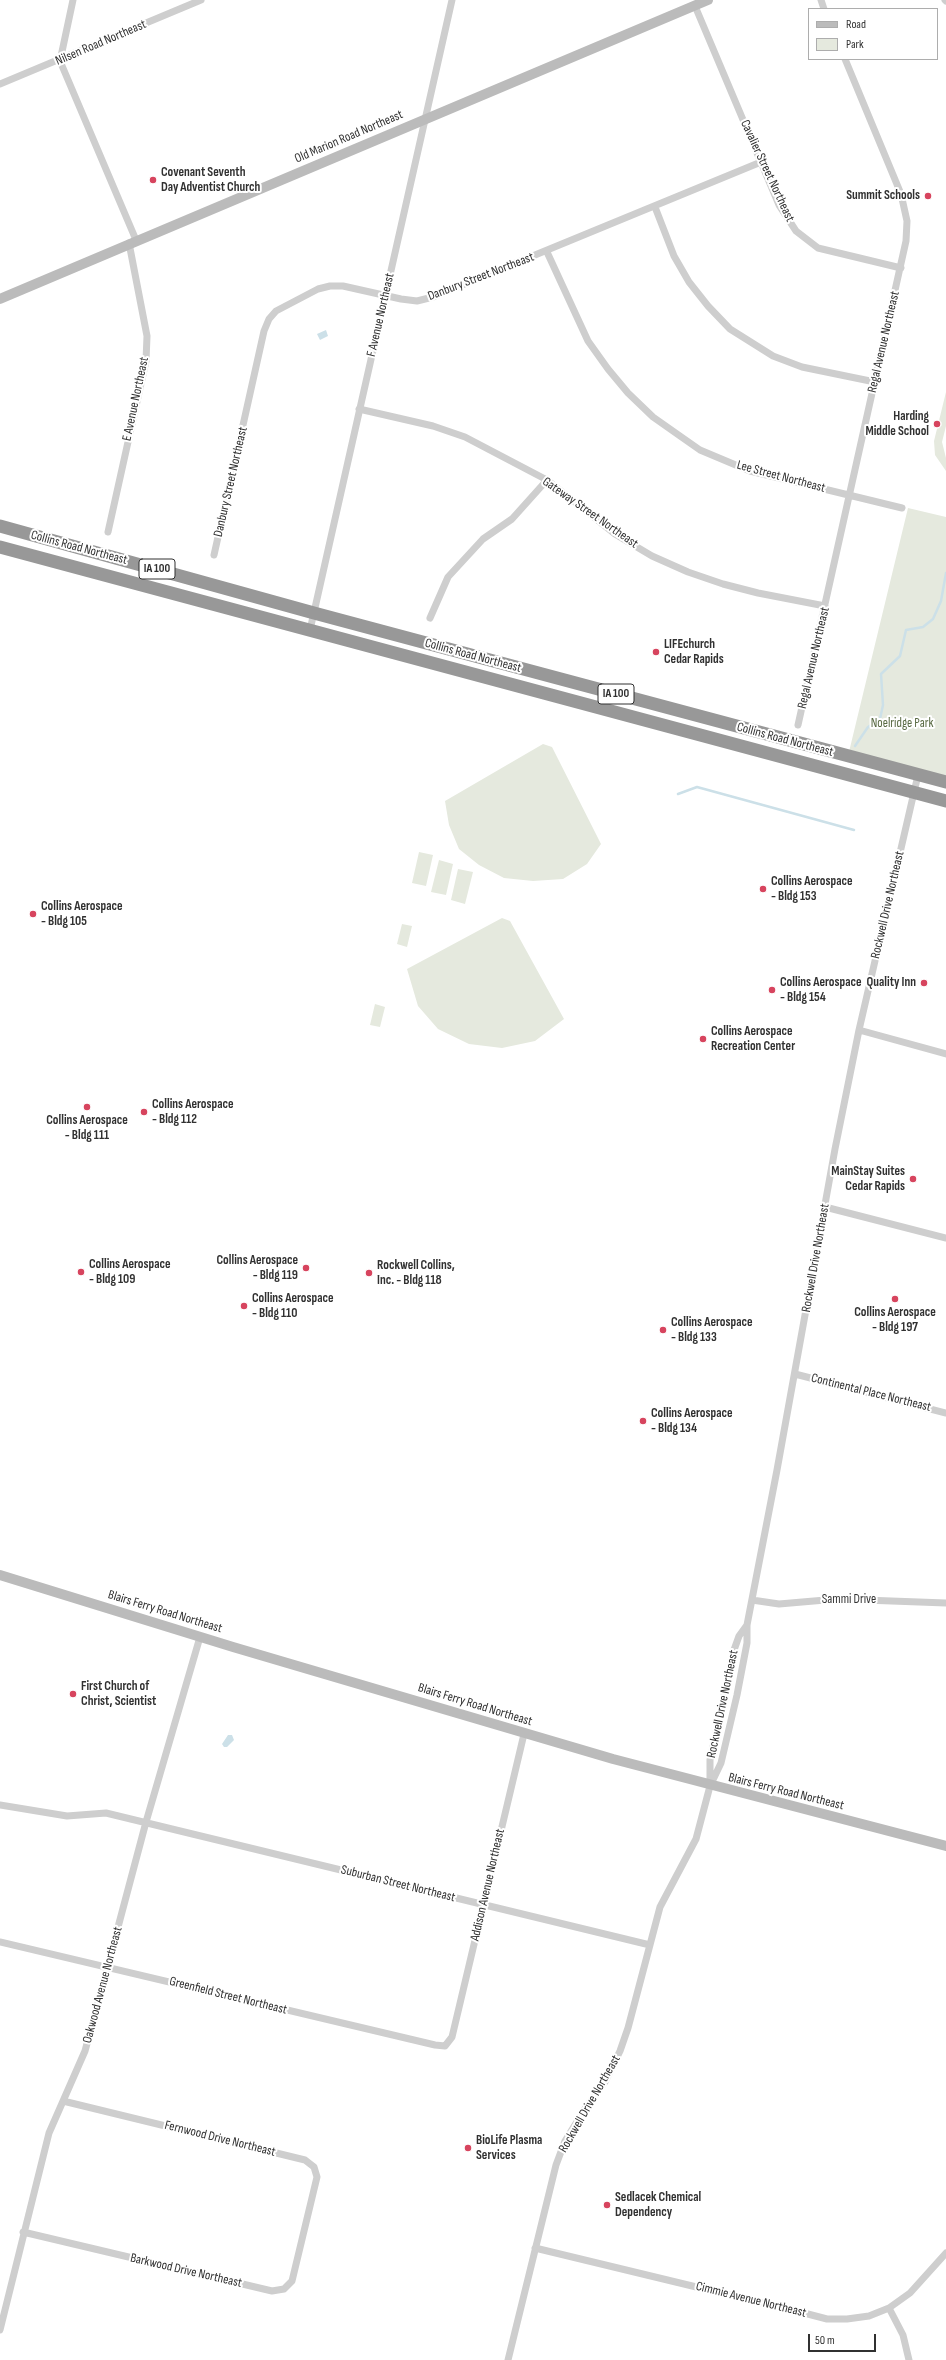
<!DOCTYPE html>
<html>
<head>
<meta charset="utf-8">
<style>
  body { margin:0 }
  #map { position:relative; width:946px; height:2360px; overflow:hidden; background:#fff; font-family:"Sofia Sans Condensed",sans-serif }
  canvas { display:block }
  .legend { position:absolute; left:808px; top:8px; width:130px; height:52px; box-sizing:border-box; background:#fff; border:1px solid #adadad; margin:0; padding:5px 7px; list-style:none; font-size:12px; color:#313131 }
  .legend li { display:flex; align-items:center; gap:8px; height:20px }
  .legend b { width:20px; border:1px solid #adadad }
  .scale { position:absolute; left:808px; top:2334px; width:68px; height:18px; box-sizing:border-box; border:2px solid #313131; border-top:0; padding-left:5px; font-size:12px; line-height:14px; white-space:nowrap; color:#313131; -webkit-text-stroke:3px #fff; paint-order:stroke }
</style>
</head>
<body>
<div id="map">
<canvas width="946" height="2360"></canvas>
<ul class="legend">
<li><b style="height:5px;background:#bbb"></b>Road</li>
<li><b style="height:11px;background:#e5e9de"></b>Park</li>
</ul>
<div class="scale">50 m</div>
</div>
<script>
const ctx = document.querySelector('canvas').getContext('2d');
ctx.lineJoin = 'round';
function paint(path, color) { ctx.fillStyle = color; ctx.fill(path, 'evenodd'); }
const poly = rows => new Path2D(rows.map(r => 'M' + r).join(''));
function stroke(path, color, width, dash) { ctx.strokeStyle = color; ctx.lineWidth = width; ctx.lineCap = dash ? 'butt' : 'round'; ctx.setLineDash(dash || []); ctx.stroke(path); }
function drawText(font, color, halo, rows, align = 'center') {
  ctx.font = font + ' "Sofia Sans Condensed",sans-serif'; ctx.lineWidth = 4; ctx.setLineDash([]); ctx.textBaseline = 'middle'; ctx.strokeStyle = halo; ctx.fillStyle = color; for (const [text, x, y, turn = 0] of rows) {
    ctx.save(); ctx.translate(x, y); ctx.rotate((+turn || 0) * Math.PI / 180); ctx.textAlign = isNaN(turn) ? turn : align; if (halo) ctx.strokeText(text, 0, 0); ctx.fillText(text, 0, 0); ctx.restore();
  }
}
const green = poly([
  [946,392,946,426,942,442,946,458,946,471,935,455,934,441],
  [908,508,946,517,946,782,848,756],
  [543,744,552,747,601,844,587,864,563,879,533,881,504,878,479,865,459,849,449,825,445,801],
  [419,852,433,855,426,886,412,883],
  [439,860,453,864,446,895,431,892],
  [458,869,473,872,465,904,451,900],
  [502,918,510,921,564,1019,535,1041,502,1048,469,1044,438,1029,418,1006,407,969],
  [402,924,412,926,407,947,397,944],
  [375,1004,385,1007,380,1027,370,1025]
]);
const water = poly([
  [326,330,328,336,320,340,317,334],
  [228,1735,232,1735,234,1740,227,1747,224,1747,222,1744]
]);
const stream = poly([
  [855,746,868,727,880,719,883,705,881,674,900,656,906,630,923,627,933,619,941,601,946,573],
  [678,794,697,787,854,830]
]);
const street = poly([
  [73,0,60,61,136,240],
  [821,0,824,9],
  [945,0,946,1],
  [695,6,779,205,796,231,818,248,901,268],
  [0,84,201,0],
  [655,207,674,256,689,282,708,306,730,329,773,356,802,367,875,382],
  [547,252,588,341,608,369,628,393,653,417,680,436,700,450,750,471,902,508],
  [359,409,433,426,465,437,547,480,615,534,652,556,688,572,723,584,758,593,825,606],
  [108,532,146,361,147,336,129,243],
  [214,555,264,331,269,319,276,311,318,289,330,286,343,286,401,299,417,301,433,297,761,162],
  [430,618,448,577,483,539,512,519,547,480],
  [310,630,452,0],
  [798,725,906,241,907,221,901,194,845,59],
  [859,1030,946,1054],
  [825,1207,946,1238],
  [795,1374,946,1413],
  [752,1600,779,1604,837,1599,946,1603],
  [710,1785,710,1760,734,1650,739,1636,747,1625],
  [0,1805,67,1816,106,1813,650,1945],
  [0,1942,435,2045,445,2046,452,2037,524,1734],
  [23,2232,272,2291,284,2289,292,2281,317,2177,314,2167,305,2160,63,2101],
  [535,2248,804,2313,827,2319,847,2319,869,2316,889,2308,910,2293,946,2253],
  [889,2308,903,2335,909,2360],
  [0,2330,49,2133,85,2051,146,1822,200,1637],
  [508,2360,556,2165,565,2141,586,2107,605,2082,620,2051,628,2028,660,1907,696,1839,710,1786,721,1763,737,1695,747,1643,747,1625,777,1470,835,1149,859,1030,918,775]
]);
const secondary = poly([
  [0,299,708,0],
  [0,1575,233,1647,613,1759,946,1846]
]);
const highway = poly([
  [0,526,314,613,946,782],
  [0,547,946,801]
]);
const markers = [
  [153,180,4,"#d7445e"],
  [928,196,4,"#d7445e"],
  [937,424,4,"#d7445e"],
  [656,652,4,"#d7445e"],
  [763,889,4,"#d7445e"],
  [33,914,4,"#d7445e"],
  [924,983,4,"#d7445e"],
  [772,990,4,"#d7445e"],
  [703,1039,4,"#d7445e"],
  [87,1107,4,"#d7445e"],
  [144,1112,4,"#d7445e"],
  [913,1179,4,"#d7445e"],
  [306,1268,4,"#d7445e"],
  [81,1272,4,"#d7445e"],
  [369,1273,4,"#d7445e"],
  [895,1299,4,"#d7445e"],
  [244,1306,4,"#d7445e"],
  [663,1330,4,"#d7445e"],
  [643,1421,4,"#d7445e"],
  [73,1694,4,"#d7445e"],
  [468,2148,4,"#d7445e"],
  [607,2205,4,"#d7445e"]
];
const shields = [
  [157,569,36],
  [616,694,36]
];
const shieldNames = [
  ["IA 100",157,569],
  ["IA 100",616,694]
];
const streetNames = [
  ["Nilsen Road Northeast",101,43,-23],
  ["Old Marion Road Northeast",349,137,-23],
  ["Cavalier Street Northeast",767,171,65],
  ["Danbury Street Northeast",481,277,-21],
  ["F Avenue Northeast",381,315,-77],
  ["Regal Avenue Northeast",884,342,-77],
  ["E Avenue Northeast",136,399,-78],
  ["Lee Street Northeast",781,477,15],
  ["Danbury Street Northeast",231,482,-77],
  ["Gateway Street Northeast",590,513,35],
  ["Collins Road Northeast",79,548,15],
  ["Collins Road Northeast",473,656,15],
  ["Regal Avenue Northeast",814,658,-77],
  ["Collins Road Northeast",785,740,15],
  ["Rockwell Drive Northeast",888,905,-77],
  ["Rockwell Drive Northeast",816,1258,-80],
  ["Continental Place Northeast",871,1393,14],
  ["Sammi Drive",849,1600],
  ["Blairs Ferry Road Northeast",165,1612,17],
  ["Rockwell Drive Northeast",723,1704,-78],
  ["Blairs Ferry Road Northeast",475,1705,17],
  ["Blairs Ferry Road Northeast",786,1792,14],
  ["Suburban Street Northeast",398,1884,14],
  ["Addison Avenue Northeast",488,1885,-77],
  ["Oakwood Avenue Northeast",103,1985,-75],
  ["Greenfield Street Northeast",228,1996,14],
  ["Rockwell Drive Northeast",590,2104,-60],
  ["Fernwood Drive Northeast",220,2139,14],
  ["Barkwood Drive Northeast",186,2271,13],
  ["Cimmie Avenue Northeast",751,2300,14]
];
const poiNames = [
  ["Covenant Seventh",161,173],
  ["Day Adventist Church",161,188],
  ["Summit Schools",920,196,"right"],
  ["Harding",929,417,"right"],
  ["Middle School",929,432,"right"],
  ["LIFEchurch",664,645],
  ["Cedar Rapids",664,660],
  ["Collins Aerospace",771,882],
  ["- Bldg 153",771,897],
  ["Collins Aerospace",41,907],
  ["- Bldg 105",41,922],
  ["Collins Aerospace",780,983],
  ["- Bldg 154",780,998],
  ["Quality Inn",916,983,"right"],
  ["Collins Aerospace",711,1032],
  ["Recreation Center",711,1047],
  ["Collins Aerospace",152,1105],
  ["- Bldg 112",152,1120],
  ["Collins Aerospace",87,1121,"center"],
  ["- Bldg 111",87,1136,"center"],
  ["MainStay Suites",905,1172,"right"],
  ["Cedar Rapids",905,1187,"right"],
  ["Collins Aerospace",298,1261,"right"],
  ["- Bldg 119",298,1276,"right"],
  ["Collins Aerospace",89,1265],
  ["- Bldg 109",89,1280],
  ["Rockwell Collins,",377,1266],
  ["Inc. - Bldg 118",377,1281],
  ["Collins Aerospace",252,1299],
  ["- Bldg 110",252,1314],
  ["Collins Aerospace",895,1313,"center"],
  ["- Bldg 197",895,1328,"center"],
  ["Collins Aerospace",671,1323],
  ["- Bldg 133",671,1338],
  ["Collins Aerospace",651,1414],
  ["- Bldg 134",651,1429],
  ["First Church of",81,1687],
  ["Christ, Scientist",81,1702],
  ["BioLife Plasma",476,2141],
  ["Services",476,2156],
  ["Sedlacek Chemical",615,2198],
  ["Dependency",615,2213]
];
const parkNames = [
  ["Noelridge Park",902,724]
];
paint(green, '#e5e9de');
paint(water, '#cce0e8');
stroke(stream, '#cce0e8', 2.5);
stroke(street, '#cecece', 7);
stroke(secondary, '#bbb', 10);
stroke(highway, '#989898', 13);
for (const [x, y, r, color] of markers) { const dot = new Path2D(); dot.arc(x, y, r, 0, 2 * Math.PI); ctx.fillStyle = color; ctx.fill(dot); stroke(dot, '#fff', 1.5); }
for (const [x, y, w] of shields) { const box = new Path2D(); box.roundRect(x - w / 2, y - 10, w, 20, 3); ctx.fillStyle = '#fff'; ctx.fill(box); stroke(box, '#313131', 1); }
drawText('bold 12px', '#313131', null, shieldNames);
drawText('13px', '#313131', '#fff', streetNames);
drawText('bold 13px', '#313131', '#fff', poiNames, 'left');
drawText('13px', '#586942', '#fff', parkNames);
</script>
</body>
</html>
